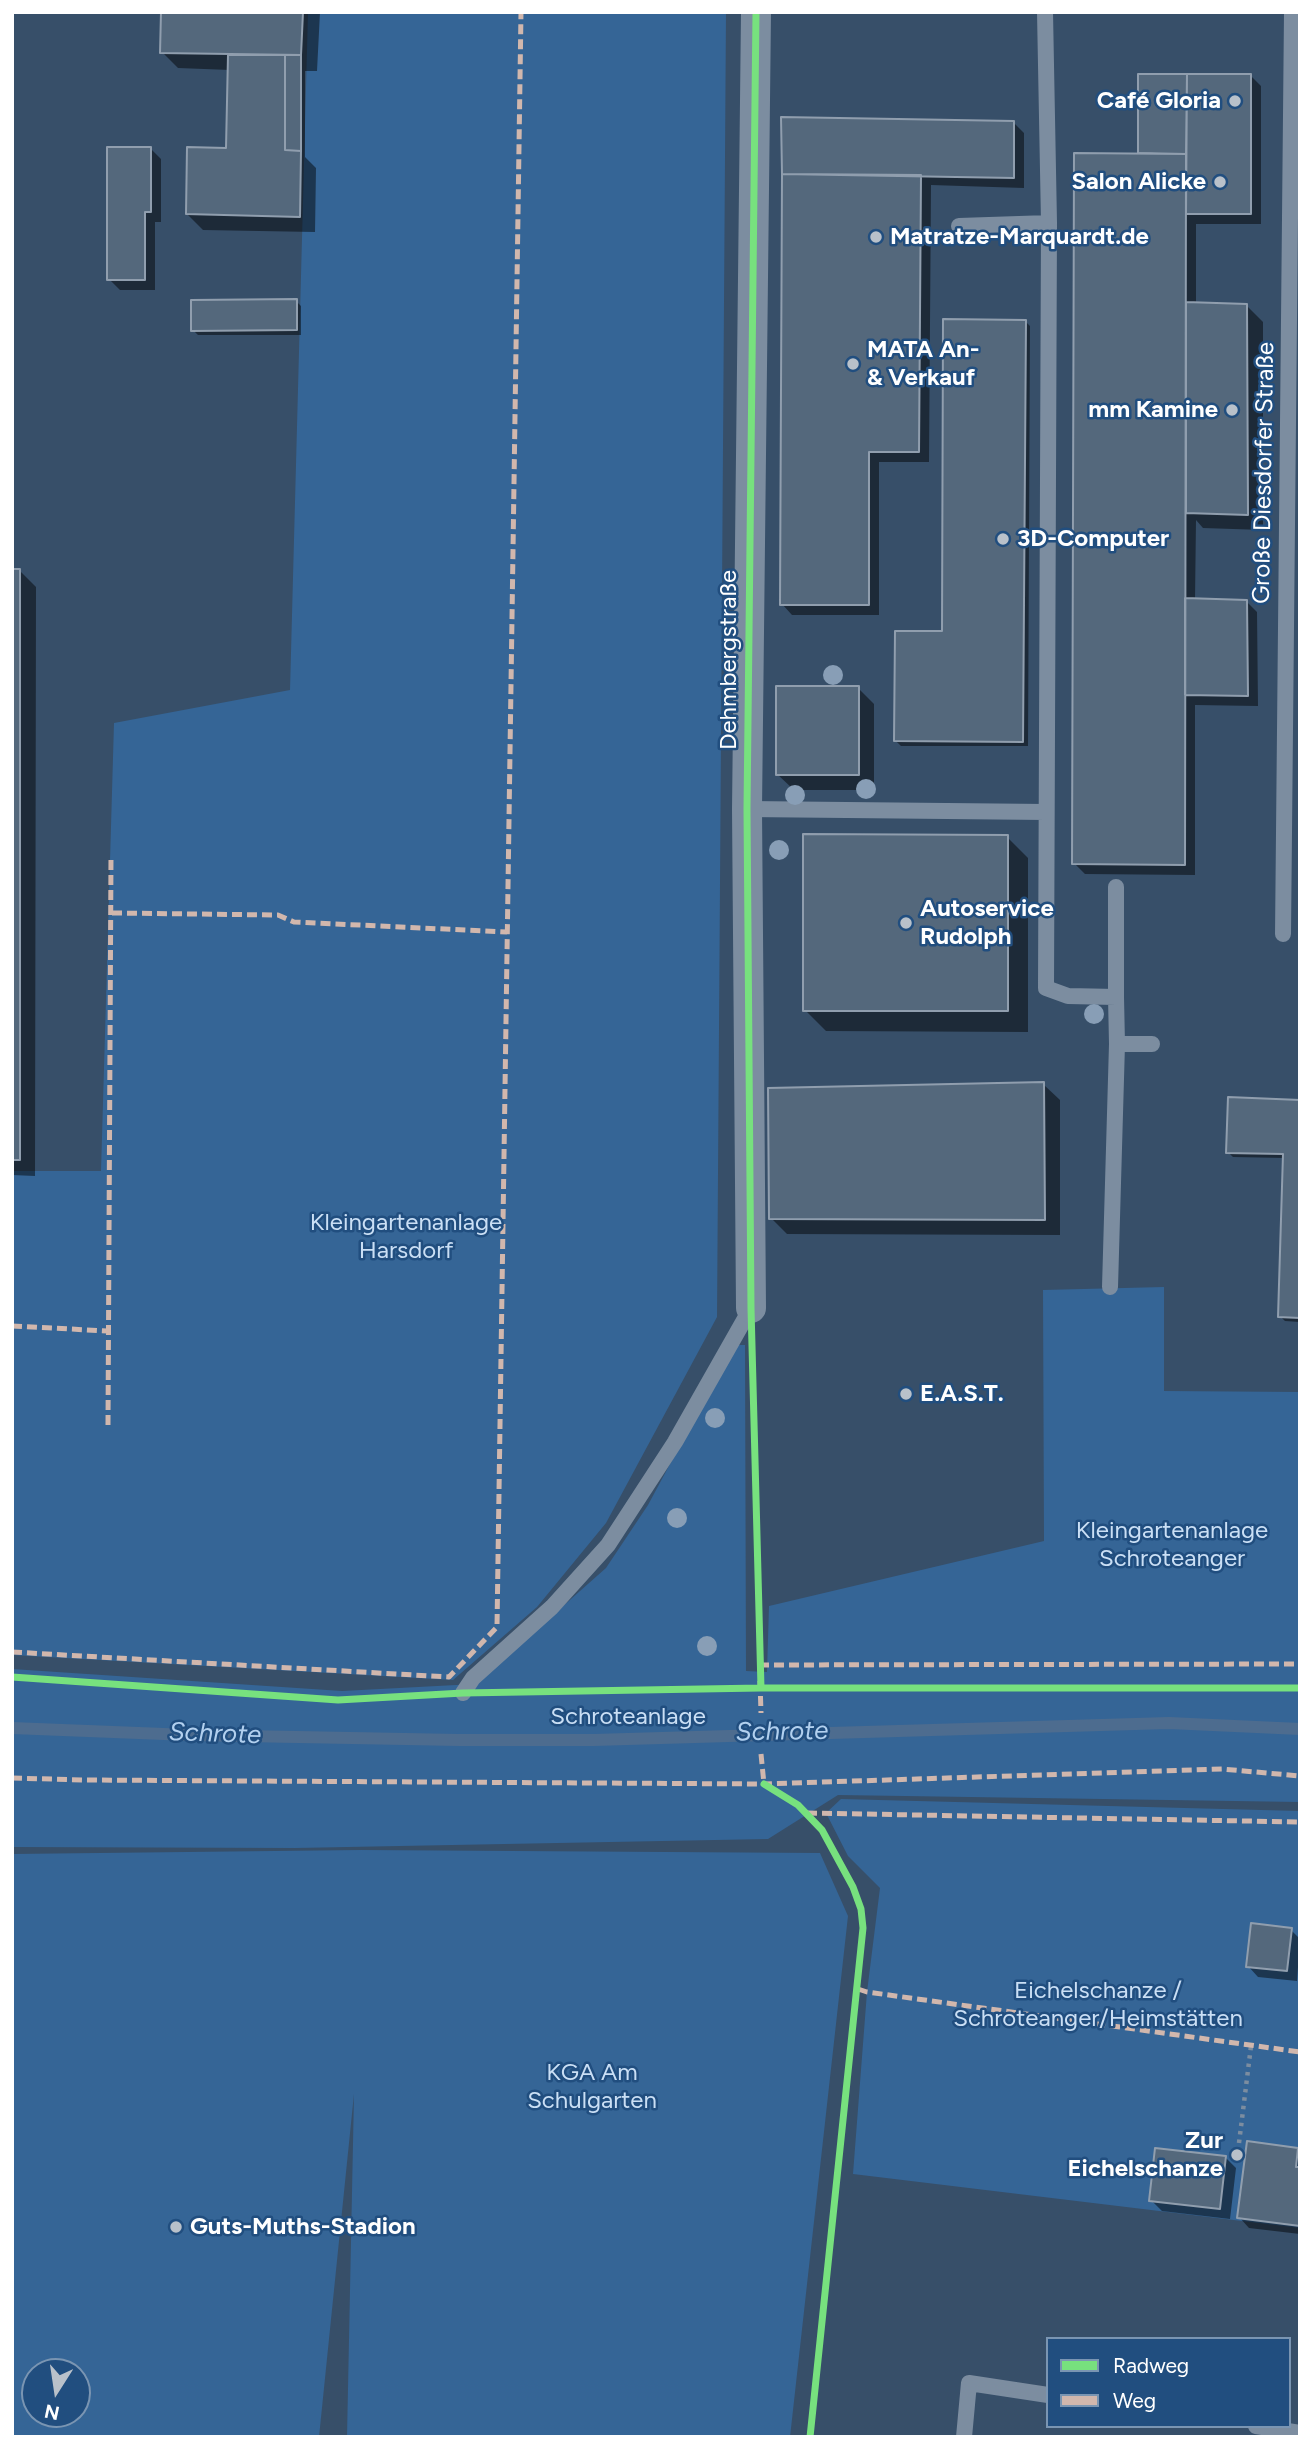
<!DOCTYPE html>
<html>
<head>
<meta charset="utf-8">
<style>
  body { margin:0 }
  #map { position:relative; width:1312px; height:2449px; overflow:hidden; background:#374f69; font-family:Figtree,sans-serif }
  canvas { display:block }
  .frame { position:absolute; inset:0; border:14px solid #fff; pointer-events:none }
  .legend { position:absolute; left:1046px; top:2337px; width:245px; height:91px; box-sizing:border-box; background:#214e7f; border:2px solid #7a95b2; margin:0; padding:9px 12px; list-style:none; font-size:21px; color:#fff }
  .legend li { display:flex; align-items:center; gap:14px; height:35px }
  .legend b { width:35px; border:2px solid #7a95b2 }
  .north { position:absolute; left:21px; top:2358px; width:70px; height:70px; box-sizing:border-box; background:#214e7f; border:2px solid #7a95b2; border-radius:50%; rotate:192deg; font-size:19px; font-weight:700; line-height:28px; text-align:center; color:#fff }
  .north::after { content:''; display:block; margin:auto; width:24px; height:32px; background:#b9c1ca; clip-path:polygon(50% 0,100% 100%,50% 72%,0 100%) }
</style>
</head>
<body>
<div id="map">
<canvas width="1312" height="2449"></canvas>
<div class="frame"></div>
<ul class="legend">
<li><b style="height:9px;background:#77e17e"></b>Radweg</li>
<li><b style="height:9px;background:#d1b7ad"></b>Weg</li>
</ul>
<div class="north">N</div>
</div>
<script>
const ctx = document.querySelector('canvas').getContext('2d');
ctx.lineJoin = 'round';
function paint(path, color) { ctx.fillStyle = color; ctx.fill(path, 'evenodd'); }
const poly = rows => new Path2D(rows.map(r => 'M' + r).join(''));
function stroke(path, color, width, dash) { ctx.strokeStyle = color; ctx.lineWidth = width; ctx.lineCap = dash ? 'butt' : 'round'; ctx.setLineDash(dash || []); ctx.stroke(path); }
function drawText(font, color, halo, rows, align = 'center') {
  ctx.font = font + ' Figtree,sans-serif'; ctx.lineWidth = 5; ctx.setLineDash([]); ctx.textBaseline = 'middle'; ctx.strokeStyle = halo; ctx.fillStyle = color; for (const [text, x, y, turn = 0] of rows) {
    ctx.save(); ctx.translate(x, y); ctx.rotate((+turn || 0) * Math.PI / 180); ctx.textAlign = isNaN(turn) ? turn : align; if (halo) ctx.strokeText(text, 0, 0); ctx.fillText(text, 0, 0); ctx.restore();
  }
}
const green = poly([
  [308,12,726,12,717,1317,606,1523,537,1607,453,1680,12,1655,12,1171,101,1171,114,723,290,690],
  [1164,1287,1164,1391,1300,1392,1300,1802,838,1795,768,1839,295,1848,12,1847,12,1669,342,1691,475,1684,606,1568,648,1505,734,1345,745,1345,746,1671,767,1672,769,1606,1044,1541,1043,1290],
  [841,1799,1300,1811,1300,2228,853,2174,867,1992,880,1888,848,1856,826,1813],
  [361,1850,820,1853,848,1916,790,2437,347,2437,354,2094,319,2437,12,2437,12,1854],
  [35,2372,77,2372,77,2414,35,2414]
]);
const shadow = poly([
  [162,12,320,12,317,71,305,71,305,157,316,168,315,232,203,230,187,214,228,150,230,70,178,68,162,52],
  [1140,75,1250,75,1261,86,1261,224,1196,224,1196,304,1247,306,1263,322,1263,530,1203,528,1196,520,1195,600,1246,601,1257,612,1258,706,1195,705,1195,875,1085,874,1074,863,1139,155],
  [783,118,1013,122,1024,133,1024,188,931,185,929,462,879,462,879,615,792,615,782,604],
  [150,148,161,159,161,222,155,222,155,290,120,290,109,279],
  [296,301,301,306,301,335,198,335,193,330],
  [1025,321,1030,326,1028,746,901,746,896,741,944,633],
  [12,571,20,571,36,587,35,1176,12,1175],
  [858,688,874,704,874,790,794,790,777,774],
  [1007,837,1028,858,1028,1032,826,1031,805,1010],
  [1043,1084,1060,1100,1060,1235,787,1234,771,1218],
  [1300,1102,1300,1322,1285,1321,1280,1316,1285,1158,1233,1157,1228,1152],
  [1291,1930,1300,1939,1297,1981,1258,1977,1248,1966],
  [1298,2149,1300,2151,1300,2234,1249,2228,1239,2217],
  [1225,2157,1236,2168,1230,2219,1162,2211,1151,2200]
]);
const stream = poly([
  [12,1728,189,1735,459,1740,594,1740,1169,1723,1300,1729]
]);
const building = poly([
  [161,12,303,12,301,55,160,53,161,12],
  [228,55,285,55,285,150,301,151,300,217,186,214,187,147,226,148,228,55],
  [285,55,301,55,301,151,285,150,285,55],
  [1138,74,1187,74,1186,154,1138,153,1138,74],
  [1187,74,1251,74,1251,214,1186,214,1187,74],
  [781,117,1014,121,1014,178,782,174,781,117],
  [107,147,151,147,151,212,145,212,145,280,107,280,107,147],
  [1074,153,1186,154,1185,865,1072,864,1074,153],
  [782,174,921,175,919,452,869,452,869,605,780,605,782,174],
  [297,299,297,330,191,331,191,300,297,299],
  [1186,302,1247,304,1248,515,1186,513,1186,302],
  [943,319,1026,320,1023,742,894,741,895,631,942,631,943,319],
  [12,569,20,569,20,1160,12,1160,12,569],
  [1185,598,1247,600,1248,696,1185,695,1185,598],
  [776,686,859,686,859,775,776,775,776,686],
  [803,834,1008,835,1008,1011,803,1011,803,834],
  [1044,1082,1045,1220,769,1219,768,1088,1044,1082],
  [1228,1097,1300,1100,1300,1318,1278,1317,1283,1154,1226,1153,1228,1097],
  [1251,1923,1292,1928,1287,1971,1246,1967,1251,1923],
  [1247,2141,1298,2148,1296,2167,1300,2167,1300,2226,1237,2218,1247,2141],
  [1155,2148,1226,2156,1220,2209,1149,2201,1155,2148]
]);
const path = poly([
  [1239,2143,1251,2046]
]);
const service = poly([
  [1045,12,1049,223,1046,988,1068,996,1116,997,1117,1044,1152,1044],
  [959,226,1049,223],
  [747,809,1046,812],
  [1283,934,1292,12],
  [1116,997,1116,887],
  [1110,1287,1117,1044],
  [463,1693,473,1678,552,1607,608,1545,675,1442,751,1308],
  [1256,2426,1300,2433],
  [964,2437,969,2383,1048,2395]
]);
const minor = poly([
  [751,1308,747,809,756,12]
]);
const quiet = poly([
  [112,913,278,915,294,922,507,932],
  [12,1326,108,1331],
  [108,1425,111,857],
  [12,1652,449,1677,497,1627,521,12],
  [759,1665,1300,1664],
  [760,1681,761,1713],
  [761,1754,764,1784,768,1786],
  [12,1778,84,1780,764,1784,1222,1769,1300,1776],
  [807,1813,1300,1822],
  [858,1989,867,1992,1300,2052]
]);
const cycleway = poly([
  [756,12,747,809,751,1308,761,1688],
  [12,1677,338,1700,463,1693,761,1688,1300,1688],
  [764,1784,798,1805,822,1830,853,1887,861,1909,863,1928,810,2437]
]);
const trees = [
  [833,675],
  [866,789],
  [795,795],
  [779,850],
  [1094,1014],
  [715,1418],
  [677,1518],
  [707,1646]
];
const markers = [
  [1235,101,7,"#b9c1ca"],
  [1220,182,7,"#b9c1ca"],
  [876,237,7,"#b9c1ca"],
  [853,364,7,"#b9c1ca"],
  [1232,410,7,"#b9c1ca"],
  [1003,539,7,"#b9c1ca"],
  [906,923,7,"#b9c1ca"],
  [906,1394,7,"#b9c1ca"],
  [1237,2155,7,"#b9c1ca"],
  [176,2227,7,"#b9c1ca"]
];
const poiNames = [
  ["Café Gloria",1221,101,"right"],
  ["Salon Alicke",1206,182,"right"],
  ["Matratze-Marquardt.de",890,237],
  ["MATA An-",867,350],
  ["& Verkauf",867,378],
  ["mm Kamine",1218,410,"right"],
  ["3D-Computer",1017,539],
  ["Autoservice",920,909],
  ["Rudolph",920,937],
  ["E.A.S.T.",920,1394],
  ["Zur",1223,2141,"right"],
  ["Eichelschanze",1223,2169,"right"],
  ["Guts-Muths-Stadion",190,2227]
];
const streetNames = [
  ["Große Diesdorfer Straße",1264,473,-89],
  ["Dehmbergstraße",729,660,-90]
];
const parkNames = [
  ["Kleingartenanlage",406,1223],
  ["Harsdorf",406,1251],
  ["Kleingartenanlage",1172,1531],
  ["Schroteanger",1172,1559],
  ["Schroteanlage",628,1717],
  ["Eichelschanze /",1098,1991],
  ["Schroteanger/Heimstätten",1098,2019],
  ["KGA Am",592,2073],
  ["Schulgarten",592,2101]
];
const waterNames = [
  ["Schrote",782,1732,-1],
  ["Schrote",215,1734,2]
];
paint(green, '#356596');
paint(shadow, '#0007');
stroke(stream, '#4d6c8f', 12);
paint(building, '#54687c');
stroke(building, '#909eae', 2);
stroke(path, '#7c8da0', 4.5, [3.5, 5]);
stroke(service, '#7c8da0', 16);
stroke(minor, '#7c8da0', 30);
stroke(quiet, '#d1b7ad', 5, [10, 5]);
stroke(cycleway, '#77e17e', 7);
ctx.fillStyle = '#889eb6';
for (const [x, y] of trees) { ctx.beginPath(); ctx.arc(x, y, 10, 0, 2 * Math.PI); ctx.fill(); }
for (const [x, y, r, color] of markers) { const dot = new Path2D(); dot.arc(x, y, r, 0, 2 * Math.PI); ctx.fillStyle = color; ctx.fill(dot); stroke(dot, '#214e7f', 2.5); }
drawText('bold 24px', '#fff', '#214e7f', poiNames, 'left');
drawText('24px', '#fff', '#214e7f', streetNames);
drawText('24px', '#cadff5', '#214e7f', parkNames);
drawText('italic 26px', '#b2d0ef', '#214e7f', waterNames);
</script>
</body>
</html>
